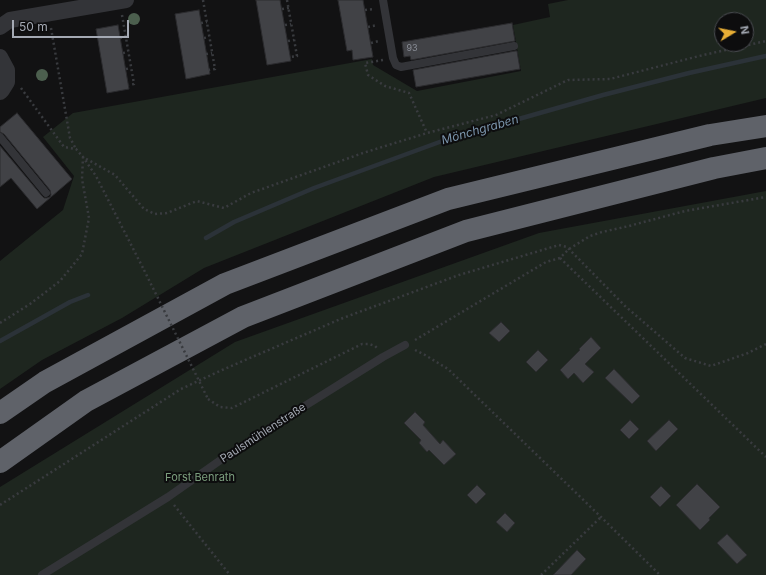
<!DOCTYPE html>
<html>
<head>
<meta charset="utf-8">
<style>
  body { margin:0 }
  #map { position:relative; width:766px; height:575px; overflow:hidden; background:#121213; font-family:Inter,sans-serif }
  canvas { display:block }
  .north { position:absolute; left:714px; top:12px; width:40px; height:40px; box-sizing:border-box; background:#0d0d0e; border:1px solid #494b50; border-radius:50%; rotate:80deg; font-size:11px; font-weight:700; line-height:16px; text-align:center; color:#a4a9b3 }
  .north::after { content:''; display:block; margin:auto; width:14px; height:18px; background:#e8ae35; clip-path:polygon(50% 0,100% 100%,50% 72%,0 100%) }
  .scale { position:absolute; left:12px; top:20px; width:117px; height:18px; box-sizing:border-box; border:2px solid #a4a9b3; border-top:0; padding-left:5px; font-size:12px; line-height:14px; white-space:nowrap; color:#a4a9b3; -webkit-text-stroke:3px #0d0d0e; paint-order:stroke }
</style>
</head>
<body>
<div id="map">
<canvas width="766" height="575"></canvas>
<div class="north">N</div>
<div class="scale">50 m</div>
</div>
<script>
const ctx = document.querySelector('canvas').getContext('2d');
ctx.lineJoin = 'round';
function paint(path, color) { ctx.fillStyle = color; ctx.fill(path, 'evenodd'); }
const poly = rows => new Path2D(rows.map(r => 'M' + r).join(''));
function stroke(path, color, width, dash) { ctx.strokeStyle = color; ctx.lineWidth = width; ctx.lineCap = dash ? 'butt' : 'round'; ctx.setLineDash(dash || []); ctx.stroke(path); }
function drawText(font, color, halo, rows, align = 'center') {
  ctx.font = font + ' Inter,sans-serif'; ctx.lineWidth = 4; ctx.setLineDash([]); ctx.textBaseline = 'middle'; ctx.strokeStyle = halo; ctx.fillStyle = color; for (const [text, x, y, turn = 0] of rows) {
    ctx.save(); ctx.translate(x, y); ctx.rotate((+turn || 0) * Math.PI / 180); ctx.textAlign = isNaN(turn) ? turn : align; if (halo) ctx.strokeText(text, 0, 0); ctx.fillText(text, 0, 0); ctx.restore();
  }
}
const green = poly([
  [568,0,766,0,766,98,434,177,204,268,122,318,42,360,0,389,0,261,63,210,74,176,43,137,73,113,372,59,373,65,417,91,521,71,513,25,550,17,548,4],
  [722,20,746,20,746,44,722,44],
  [766,191,766,575,0,575,0,487,235,342,539,233]
]);
const stream = poly([
  [206,238,234,222,314,188,445,140,603,95,689,73,766,56],
  [0,341,70,302,88,295]
]);
const building = poly([
  [256,0,280,0,291,61,267,65,256,0],
  [338,0,363,0,373,57,353,60,352,50,347,51,338,0],
  [199,10,210,74,186,79,175,14,199,10],
  [512,23,515,41,411,60,410,56,404,57,402,42,512,23],
  [118,25,129,89,107,93,96,29,118,25],
  [515,51,517,51,520,69,416,87,413,70,515,51],
  [17,113,72,179,37,209,11,178,0,187,0,146,42,196,44,198,47,198,50,197,51,195,50,190,4,134,0,132,0,127,17,113],
  [501,322,510,331,499,342,489,333,501,322],
  [591,337,601,348,585,364,594,372,583,383,574,373,568,379,560,370,580,350,579,349,591,337],
  [538,350,548,360,536,372,526,362,538,350],
  [614,369,640,396,632,404,605,378,614,369],
  [415,412,425,422,423,425,440,444,443,440,456,454,444,465,429,450,427,452,419,443,421,440,404,423,415,412],
  [630,420,639,429,629,439,620,430,630,420],
  [669,420,678,429,656,451,647,441,669,420],
  [697,484,720,507,709,518,710,520,700,530,676,505,697,484],
  [477,485,486,494,476,504,467,495,477,485],
  [661,486,671,496,660,507,650,497,661,486],
  [505,513,515,523,507,532,496,522,505,513],
  [727,534,747,555,737,564,717,543,727,534],
  [577,550,586,559,571,575,553,575,577,550]
]);
const path = poly([
  [203,0,215,69,209,70],
  [287,0,297,56,290,57],
  [282,9,289,8],
  [365,10,374,9],
  [122,15,134,84,129,85],
  [201,23,207,22],
  [285,25,291,24],
  [368,27,377,25],
  [51,28,70,138,76,149],
  [120,38,125,37],
  [204,38,209,37],
  [288,41,294,40],
  [371,43,379,41],
  [123,53,128,52],
  [206,54,212,53],
  [383,60,365,63,368,75,385,86,409,93,427,133],
  [126,69,131,68],
  [21,88,64,147,76,149,83,157,96,176,144,270],
  [560,258,766,457],
  [0,323,30,304,60,281,82,254,89,218,82,179,83,157,115,175,144,209,155,214,167,213,197,201,224,208,251,193,363,153,427,133,496,115,568,80,610,79,699,56,766,41],
  [415,340,546,262,560,258,569,249,590,236,602,232,629,226,685,211,766,197],
  [415,350,425,355,448,369,601,517,660,575],
  [208,399,220,407,232,408,362,344,369,344,375,346,377,348],
  [0,505,181,389,222,370,343,318,459,275,559,245,567,247,625,306,685,358,711,366,748,353,766,344],
  [174,505,230,575],
  [541,575,601,517]
]);
const lane = poly([
  [383,0,393,58,396,65,401,67,514,46],
  [0,137,46,193],
  [42,575,168,497,222,459,276,424,383,357,405,345]
]);
const street = poly([
  [0,27,10,20,126,0],
  [0,57,7,70,7,82,2,90,0,92]
]);
const highway = poly([
  [0,413,45,382,225,284,448,199,710,135,766,126],
  [0,462,86,401,243,317,466,231,714,168,766,158]
]);
const pathBridge = poly([
  [144,270,208,399]
]);
const trees = [
  [134,19],
  [42,75]
];
const numberNames = [
  ["93",412,48]
];
const streetNames = [
  ["Paulsmühlenstraße",263,433,-33]
];
const parkNames = [
  ["Forst Benrath",200,478]
];
const waterNames = [
  ["Mönchgraben",480,130,-16]
];
paint(green, '#1e261f');
stroke(stream, '#2b3238', 4.5);
paint(building, '#414246');
stroke(building, '#2c2c2f', 1);
stroke(path, '#393b3f', 2.5, [2, 3]);
stroke(lane, '#333438', 8);
stroke(street, '#333438', 16);
stroke(highway, '#5f6269', 22);
stroke(pathBridge, '#393b3f', 2.5, [2, 3]);
ctx.fillStyle = '#4c5f4e';
for (const [x, y] of trees) { ctx.beginPath(); ctx.arc(x, y, 6, 0, 2 * Math.PI); ctx.fill(); }
drawText('9px', '#8b8f98', null, numberNames);
drawText('11px', '#a4a9b3', '#0d0d0e', streetNames);
drawText('11px', '#7c9e7e', '#0d0d0e', parkNames);
drawText('italic 12px', '#7c96ad', '#0d0d0e', waterNames);
</script>
</body>
</html>
